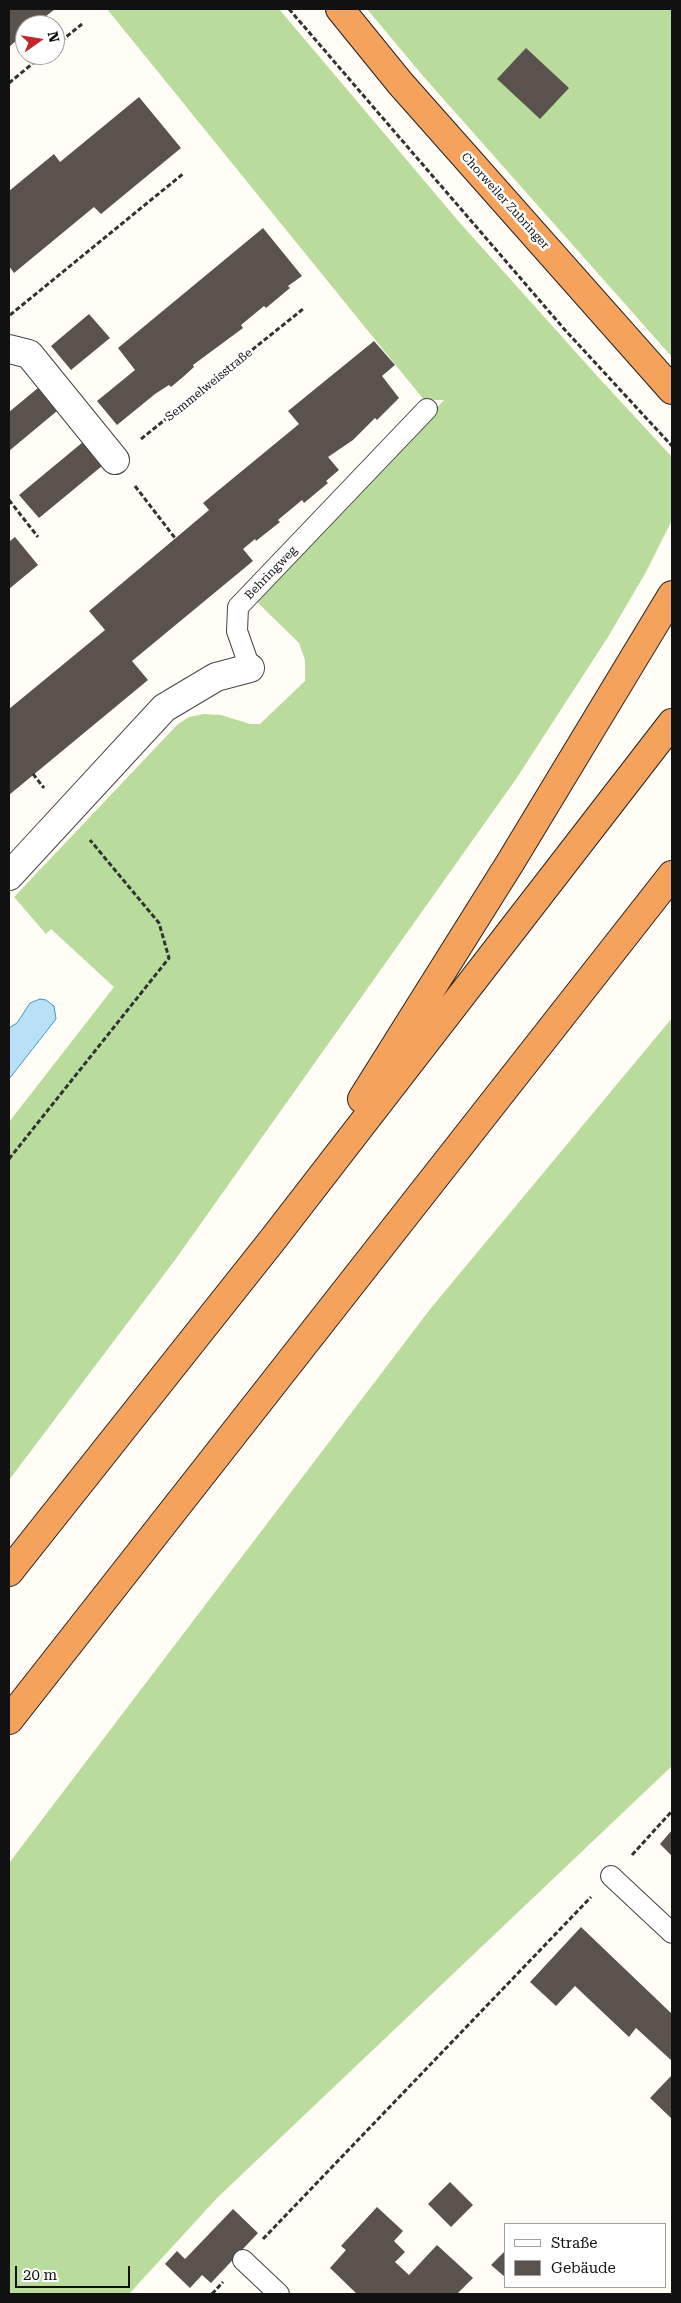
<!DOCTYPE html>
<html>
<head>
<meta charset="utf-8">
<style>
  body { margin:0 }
  #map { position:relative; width:681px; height:2303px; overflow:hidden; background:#fffdf5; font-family:"Roboto Serif",serif }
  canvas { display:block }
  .frame { position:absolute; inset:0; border:10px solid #111; pointer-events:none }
  .legend { position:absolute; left:504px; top:2223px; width:162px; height:65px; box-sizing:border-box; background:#fff; border:1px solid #a0a0a0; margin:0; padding:6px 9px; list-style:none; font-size:15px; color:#111 }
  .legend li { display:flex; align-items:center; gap:10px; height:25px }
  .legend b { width:25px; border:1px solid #a0a0a0 }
  .north { position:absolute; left:15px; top:15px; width:50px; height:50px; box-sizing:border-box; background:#fff; border:1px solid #a0a0a0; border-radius:50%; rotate:77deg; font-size:14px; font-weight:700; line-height:20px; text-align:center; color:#111 }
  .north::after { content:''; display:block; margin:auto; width:18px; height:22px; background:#c4262e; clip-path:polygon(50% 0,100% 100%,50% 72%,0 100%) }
  .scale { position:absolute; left:15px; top:2266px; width:115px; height:22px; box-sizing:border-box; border:2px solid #111; border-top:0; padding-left:6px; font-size:15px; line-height:18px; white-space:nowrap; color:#111; -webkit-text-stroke:4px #fff; paint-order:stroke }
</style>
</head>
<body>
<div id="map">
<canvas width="681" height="2303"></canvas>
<div class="frame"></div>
<ul class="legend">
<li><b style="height:6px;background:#fff"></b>Straße</li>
<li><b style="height:14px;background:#5a524d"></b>Gebäude</li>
</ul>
<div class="north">N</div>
<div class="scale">20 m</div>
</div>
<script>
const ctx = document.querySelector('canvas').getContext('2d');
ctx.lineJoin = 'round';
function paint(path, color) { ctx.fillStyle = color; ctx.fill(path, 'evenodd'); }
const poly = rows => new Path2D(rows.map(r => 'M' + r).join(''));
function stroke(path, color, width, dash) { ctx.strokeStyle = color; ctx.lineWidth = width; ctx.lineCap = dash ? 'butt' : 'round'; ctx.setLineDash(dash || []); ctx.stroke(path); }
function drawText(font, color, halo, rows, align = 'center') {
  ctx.font = font + ' "Roboto Serif",serif'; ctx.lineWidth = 5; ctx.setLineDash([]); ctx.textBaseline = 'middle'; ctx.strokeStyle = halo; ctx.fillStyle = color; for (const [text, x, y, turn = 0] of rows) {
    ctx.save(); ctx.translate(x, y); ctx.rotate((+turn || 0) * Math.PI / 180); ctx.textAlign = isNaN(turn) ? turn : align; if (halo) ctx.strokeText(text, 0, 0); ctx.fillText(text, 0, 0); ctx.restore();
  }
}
const forest = poly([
  [107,9,279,9,460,223,599,378,672,457,672,520,646,572,608,637,516,779,175,1260,9,1480,9,1122,114,987,51,929,46,934,14,897,178,724,189,717,204,714,221,715,250,724,260,724,305,681,305,660,299,643,255,600,444,400,424,400],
  [367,9,672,9,672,357,423,76],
  [672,1018,672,1766,217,2198,129,2294,9,2294,9,1863,431,1308]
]);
const water = poly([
  [40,999,46,1000,54,1006,56,1019,9,1079,9,1028,17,1023,30,1003,40,999]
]);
const building = poly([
  [9,9,55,9,35,25,25,25,25,33,9,47],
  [526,48,569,88,540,119,497,79],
  [139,97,181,148,101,214,94,207,14,273,9,266,9,191,54,154,60,162],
  [263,228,302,276,288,286,290,288,266,308,264,306,241,325,243,328,193,365,194,367,183,377,171,387,169,385,155,394,117,425,97,401,135,370,118,348],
  [89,314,110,338,71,370,51,346],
  [374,341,395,365,382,376,399,398,377,420,375,418,353,440,328,457,339,470,326,481,328,483,304,503,302,500,278,520,280,522,256,541,255,539,243,549,253,561,132,661,148,680,9,795,9,709,105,630,89,611,209,510,203,503,299,424,288,411],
  [38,388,57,411,9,451,9,412],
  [83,442,102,466,39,518,19,495],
  [15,537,38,565,9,589,9,539,10,541],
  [672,1830,672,1856,660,1844],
  [581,1927,672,2014,672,2061,636,2028,629,2037,575,1986,556,2006,530,1982],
  [671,2076,672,2077,672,2119,650,2098],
  [450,2182,473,2205,451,2227,428,2204],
  [377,2207,403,2231,394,2241,405,2252,395,2262,409,2275,437,2245,473,2278,457,2294,357,2294,330,2268,346,2250,341,2246],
  [233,2209,258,2233,211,2283,202,2275,190,2288,165,2264,177,2251,185,2259],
  [505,2251,505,2277,491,2265]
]);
const path = poly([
  [289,9,565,330,672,446],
  [55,46,82,24],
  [9,83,43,55],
  [10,315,184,173],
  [141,439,303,309],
  [135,486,175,538],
  [9,500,38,537],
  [33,774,44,788],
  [9,1159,169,958,159,923,90,840],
  [632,1855,672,1811],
  [263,2239,591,1897],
  [212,2294,223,2282]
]);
const lane = poly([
  [250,668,237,631,238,607,427,409],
  [611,1876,672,1933],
  [243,2260,279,2294]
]);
const street = poly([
  [9,349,29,354,115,460],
  [9,876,164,708,216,677,250,668]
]);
const highway = poly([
  [340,9,400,83,672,390],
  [362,1099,510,863,672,595],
  [9,1572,274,1238,672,723],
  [9,1720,672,875]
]);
const streetNames = [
  ["Chorweiler Zubringer",505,201,48],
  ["Semmelweisstraße",209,385,-39],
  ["Behringweg",271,573,-46]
];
paint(forest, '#b9dc9c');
paint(water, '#b9e0f7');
stroke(water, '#3f96cf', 1);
paint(building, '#5a524d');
stroke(lane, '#444', 22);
stroke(street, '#444', 30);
stroke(highway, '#222', 30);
stroke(path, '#333', 3, [5, 2.5]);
stroke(lane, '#fff', 20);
stroke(street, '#fff', 28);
stroke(highway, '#f5a25d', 28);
drawText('12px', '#111', '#fff', streetNames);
</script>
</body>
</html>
